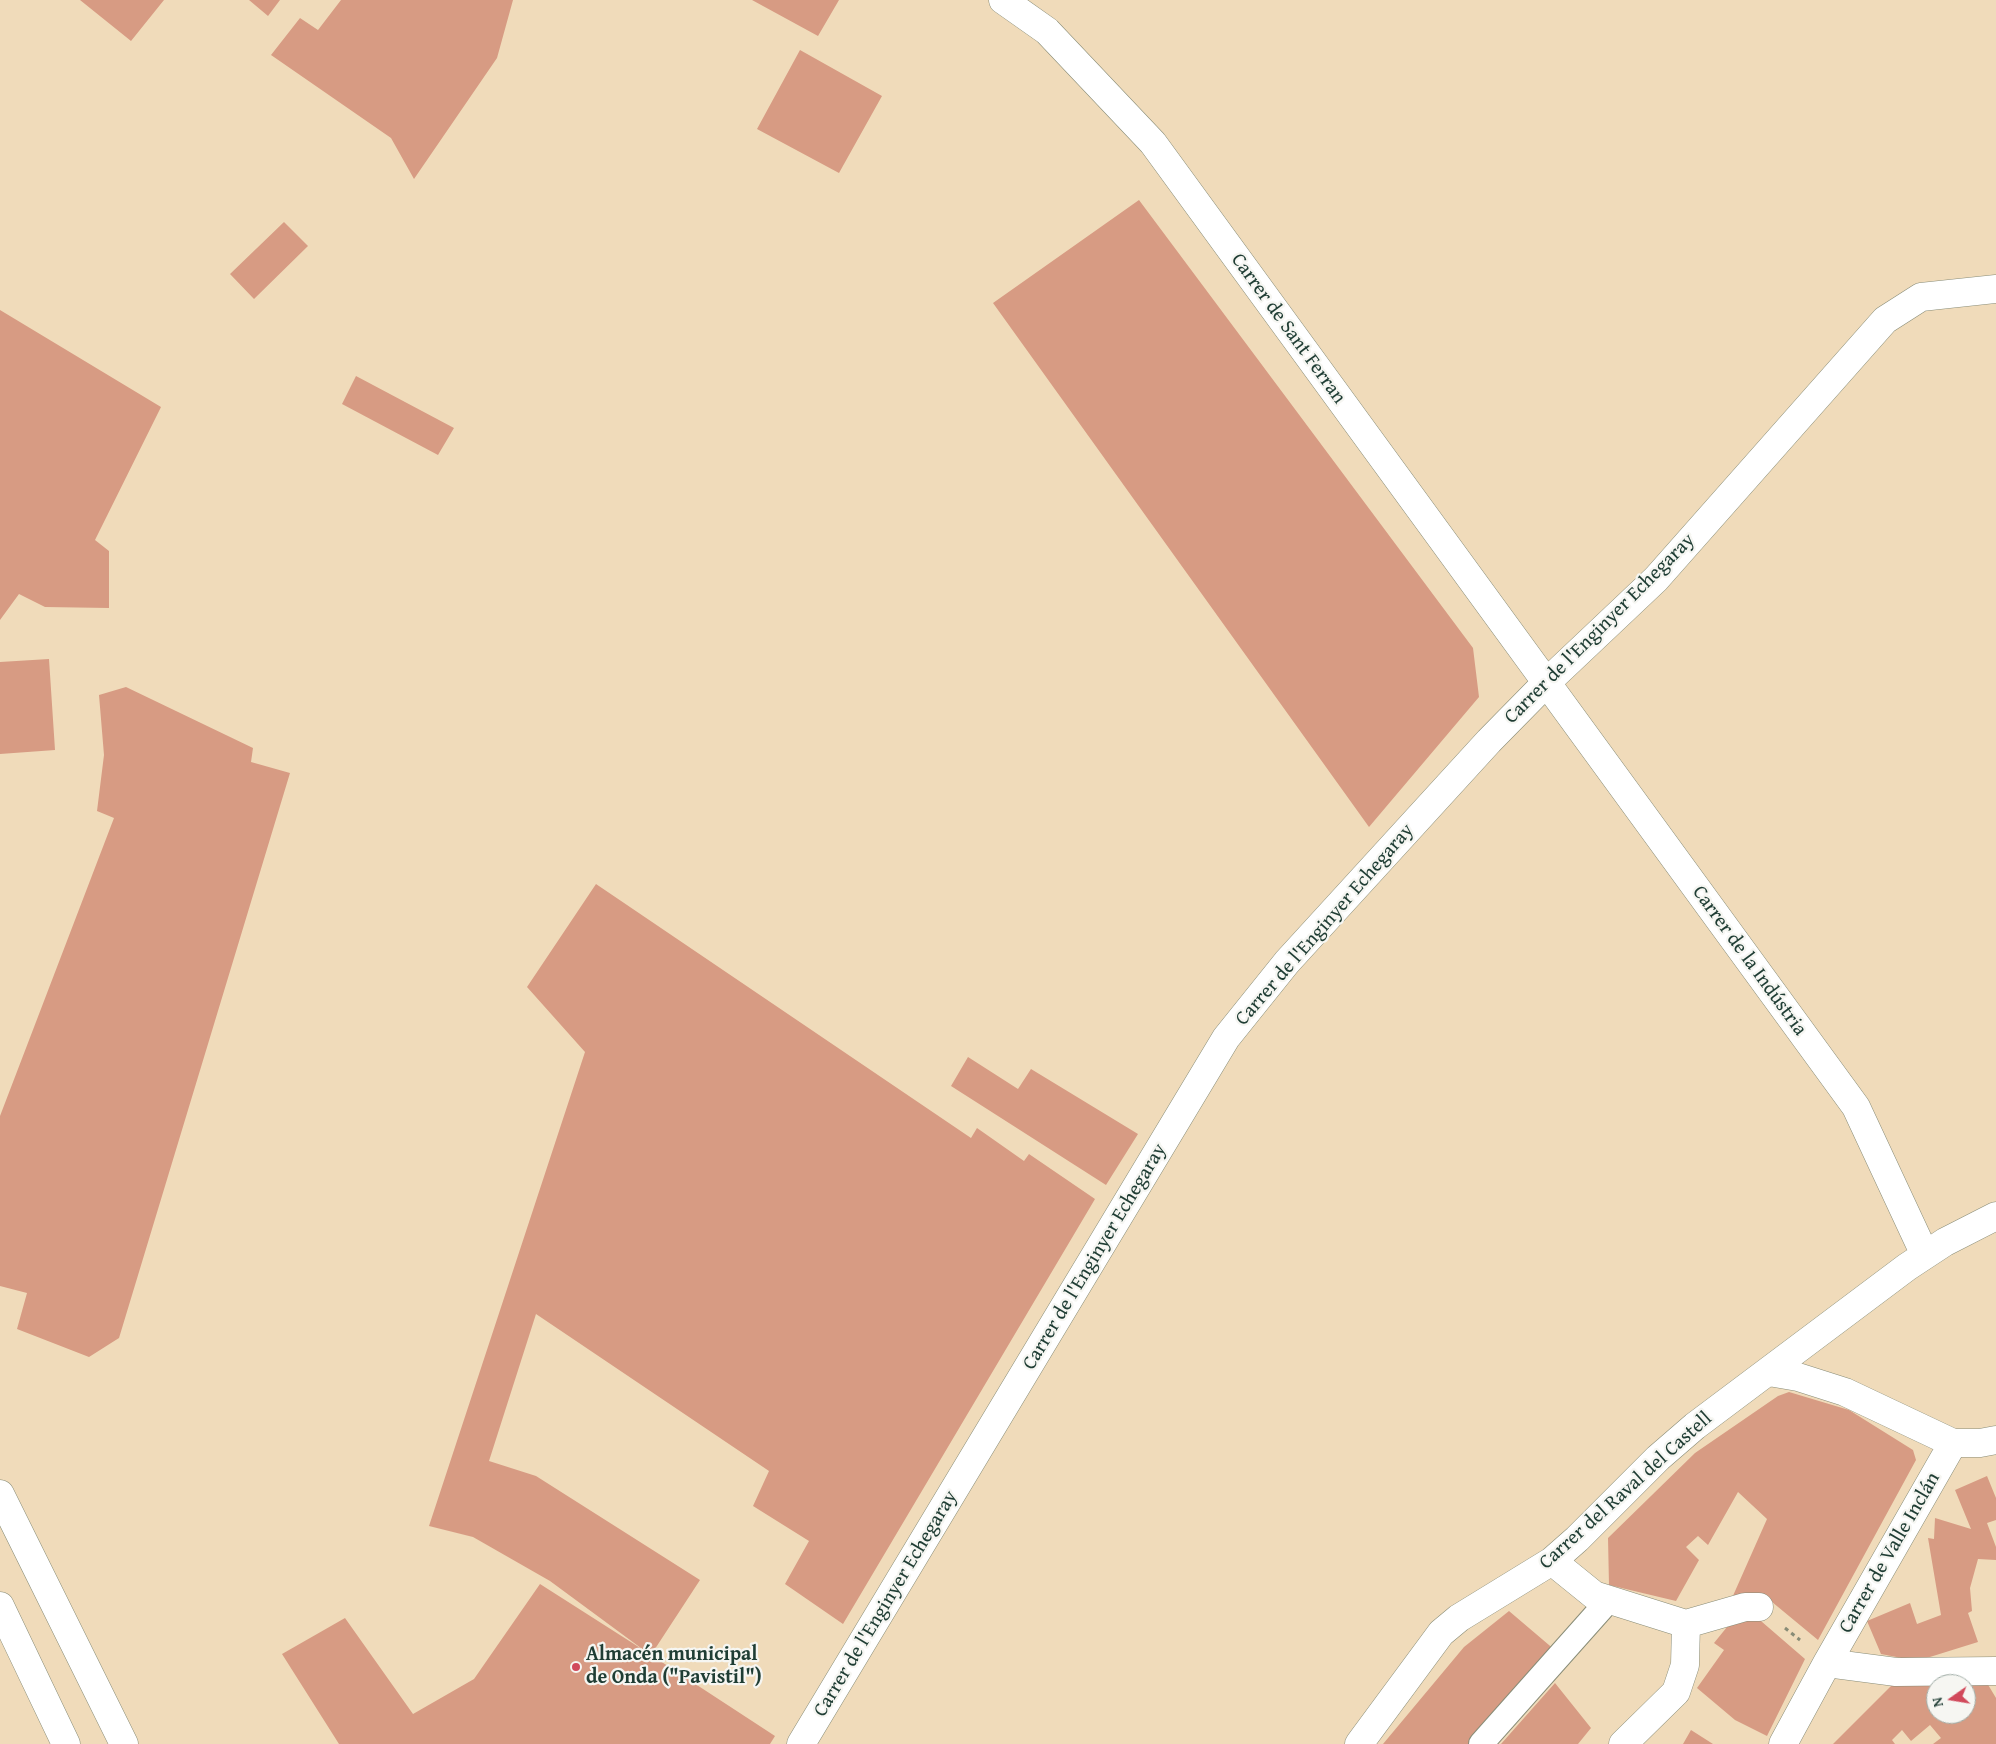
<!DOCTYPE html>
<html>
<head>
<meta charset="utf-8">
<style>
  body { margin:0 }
  #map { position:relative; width:1996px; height:1744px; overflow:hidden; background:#f0dbba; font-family:"Gentium Book Plus",serif }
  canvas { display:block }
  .north { position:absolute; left:1926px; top:1674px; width:50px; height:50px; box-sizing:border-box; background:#f6f6f2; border:1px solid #a0aca6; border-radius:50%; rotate:257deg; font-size:14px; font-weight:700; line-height:20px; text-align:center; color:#1f3d34 }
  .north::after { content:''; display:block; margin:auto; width:18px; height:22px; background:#d1495b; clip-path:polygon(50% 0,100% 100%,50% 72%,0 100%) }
</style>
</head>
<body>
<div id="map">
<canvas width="1996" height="1744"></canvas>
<div class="north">N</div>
</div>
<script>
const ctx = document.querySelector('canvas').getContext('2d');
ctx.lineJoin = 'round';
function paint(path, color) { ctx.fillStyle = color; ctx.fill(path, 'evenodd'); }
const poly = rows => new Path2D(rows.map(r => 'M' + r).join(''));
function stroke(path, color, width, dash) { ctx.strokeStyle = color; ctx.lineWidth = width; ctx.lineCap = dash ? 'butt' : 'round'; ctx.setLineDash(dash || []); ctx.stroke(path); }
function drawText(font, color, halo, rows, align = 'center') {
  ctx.font = font + ' "Gentium Book Plus",serif'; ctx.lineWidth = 4.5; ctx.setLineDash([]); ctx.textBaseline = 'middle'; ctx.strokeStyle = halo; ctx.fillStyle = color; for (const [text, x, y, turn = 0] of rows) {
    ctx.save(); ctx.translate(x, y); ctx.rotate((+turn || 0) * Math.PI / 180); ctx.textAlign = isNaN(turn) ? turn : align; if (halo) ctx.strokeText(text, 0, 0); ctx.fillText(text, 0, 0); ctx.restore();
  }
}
const building = poly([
  [80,0,164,0,131,41],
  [249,0,280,0,268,16],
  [341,0,513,0,497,58,414,179,391,138,271,55,300,18,318,30],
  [752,0,839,0,818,36],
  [800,50,882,96,839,173,757,129],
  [1139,200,1473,648,1479,697,1369,827,993,303],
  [284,222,308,246,254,299,230,274],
  [0,310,161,407,95,540,109,551,109,608,45,607,19,594,0,620],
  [356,376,454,428,438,455,342,404],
  [49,659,55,750,0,754,0,662],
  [126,687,253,748,251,762,290,773,119,1338,89,1357,17,1329,27,1293,0,1286,0,1116,114,818,97,811,104,755,99,695],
  [596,884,971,1138,977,1128,1024,1161,1029,1154,1095,1199,843,1624,785,1584,809,1541,753,1506,769,1471,536,1314,489,1461,536,1476,700,1580,651,1655,775,1736,770,1744,339,1744,282,1654,345,1618,413,1714,474,1679,540,1584,645,1651,550,1581,473,1537,429,1526,585,1052,527,987],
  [968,1057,1018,1089,1031,1069,1138,1134,1106,1185,951,1086],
  [1789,1392,1849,1410,1913,1450,1916,1460,1818,1640,1766,1597,1732,1598,1767,1519,1738,1492,1708,1545,1698,1536,1686,1547,1699,1560,1676,1601,1609,1585,1608,1538,1695,1453,1778,1396],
  [1987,1476,1996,1498,1996,1520,1987,1523,1996,1547,1996,1560,1978,1559,1970,1588,1972,1611,1968,1613,1978,1642,1917,1661,1881,1654,1867,1621,1910,1603,1917,1624,1941,1615,1928,1538,1934,1539,1935,1518,1971,1529,1955,1490],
  [1509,1611,1556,1651,1476,1744,1383,1744,1464,1647],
  [1754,1615,1805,1659,1767,1736,1735,1720,1697,1688,1724,1650,1714,1643,1727,1627],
  [1555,1683,1591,1728,1578,1744,1501,1744],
  [1894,1683,1936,1683,1936,1714,1966,1714,1966,1683,1987,1683,1996,1698,1996,1744,1933,1744,1941,1738,1930,1725,1911,1741,1902,1730,1892,1740,1895,1744,1833,1744],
  [1691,1730,1713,1744,1683,1744]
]);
const path = poly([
  [1785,1628,1800,1640]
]);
const service = poly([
  [1481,1744,1609,1600]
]);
const minor = poly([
  [1003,0,1047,31,1153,143,1856,1107,1925,1255],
  [1769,1372,1798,1377,1845,1392,1953,1443,1980,1443,1996,1440],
  [1552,1561,1594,1595,1686,1624,1685,1665,1676,1692,1623,1744],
  [1686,1624,1745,1607,1759,1607],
  [1827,1663,1953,1443],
  [801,1744,1226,1038,1287,962,1489,741,1547,682,1656,579,1885,320,1921,297,1996,289],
  [1359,1744,1441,1633,1459,1618,1552,1561,1577,1539,1658,1458,1695,1426,1907,1267,1945,1242,1996,1216],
  [1783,1744,1827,1663,1896,1672,1996,1671]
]);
const tertiary = poly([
  [0,1494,124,1744]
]);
const primary = poly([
  [0,1606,66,1744]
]);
const markers = [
  [576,1667,5,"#d1495b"]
];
const streetNames = [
  ["Carrer de Sant Ferran",1288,329,54],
  ["Carrer de l'Enginyer Echegaray",1600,629,-45],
  ["Carrer de l'Enginyer Echegaray",1325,925,-49],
  ["Carrer de la Indústria",1749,961,54],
  ["Carrer de l'Enginyer Echegaray",1095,1257,-59],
  ["Carrer del Raval del Castell",1626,1491,-42],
  ["Carrer de Valle Inclán",1890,1553,-60],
  ["Carrer de l'Enginyer Echegaray",886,1604,-59]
];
const poiNames = [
  ["Almacén municipal",586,1655],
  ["de Onda (\"Pavistil\")",586,1678]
];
paint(building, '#d79b83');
stroke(service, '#888c77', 26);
stroke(minor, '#888c77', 29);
stroke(tertiary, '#888c77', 29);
stroke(primary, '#888c77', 29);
stroke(path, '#888c77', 3, [4, 4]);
stroke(service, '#fff', 24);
stroke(minor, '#fff', 28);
stroke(tertiary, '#fff', 28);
stroke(primary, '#fff', 28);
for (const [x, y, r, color] of markers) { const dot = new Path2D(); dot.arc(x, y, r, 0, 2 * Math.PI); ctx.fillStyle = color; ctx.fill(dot); stroke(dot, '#f6f6f2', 2); }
drawText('20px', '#1f3d34', '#f6f6f2', streetNames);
drawText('bold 20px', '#1f3d34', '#f6f6f2', poiNames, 'left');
</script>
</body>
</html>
